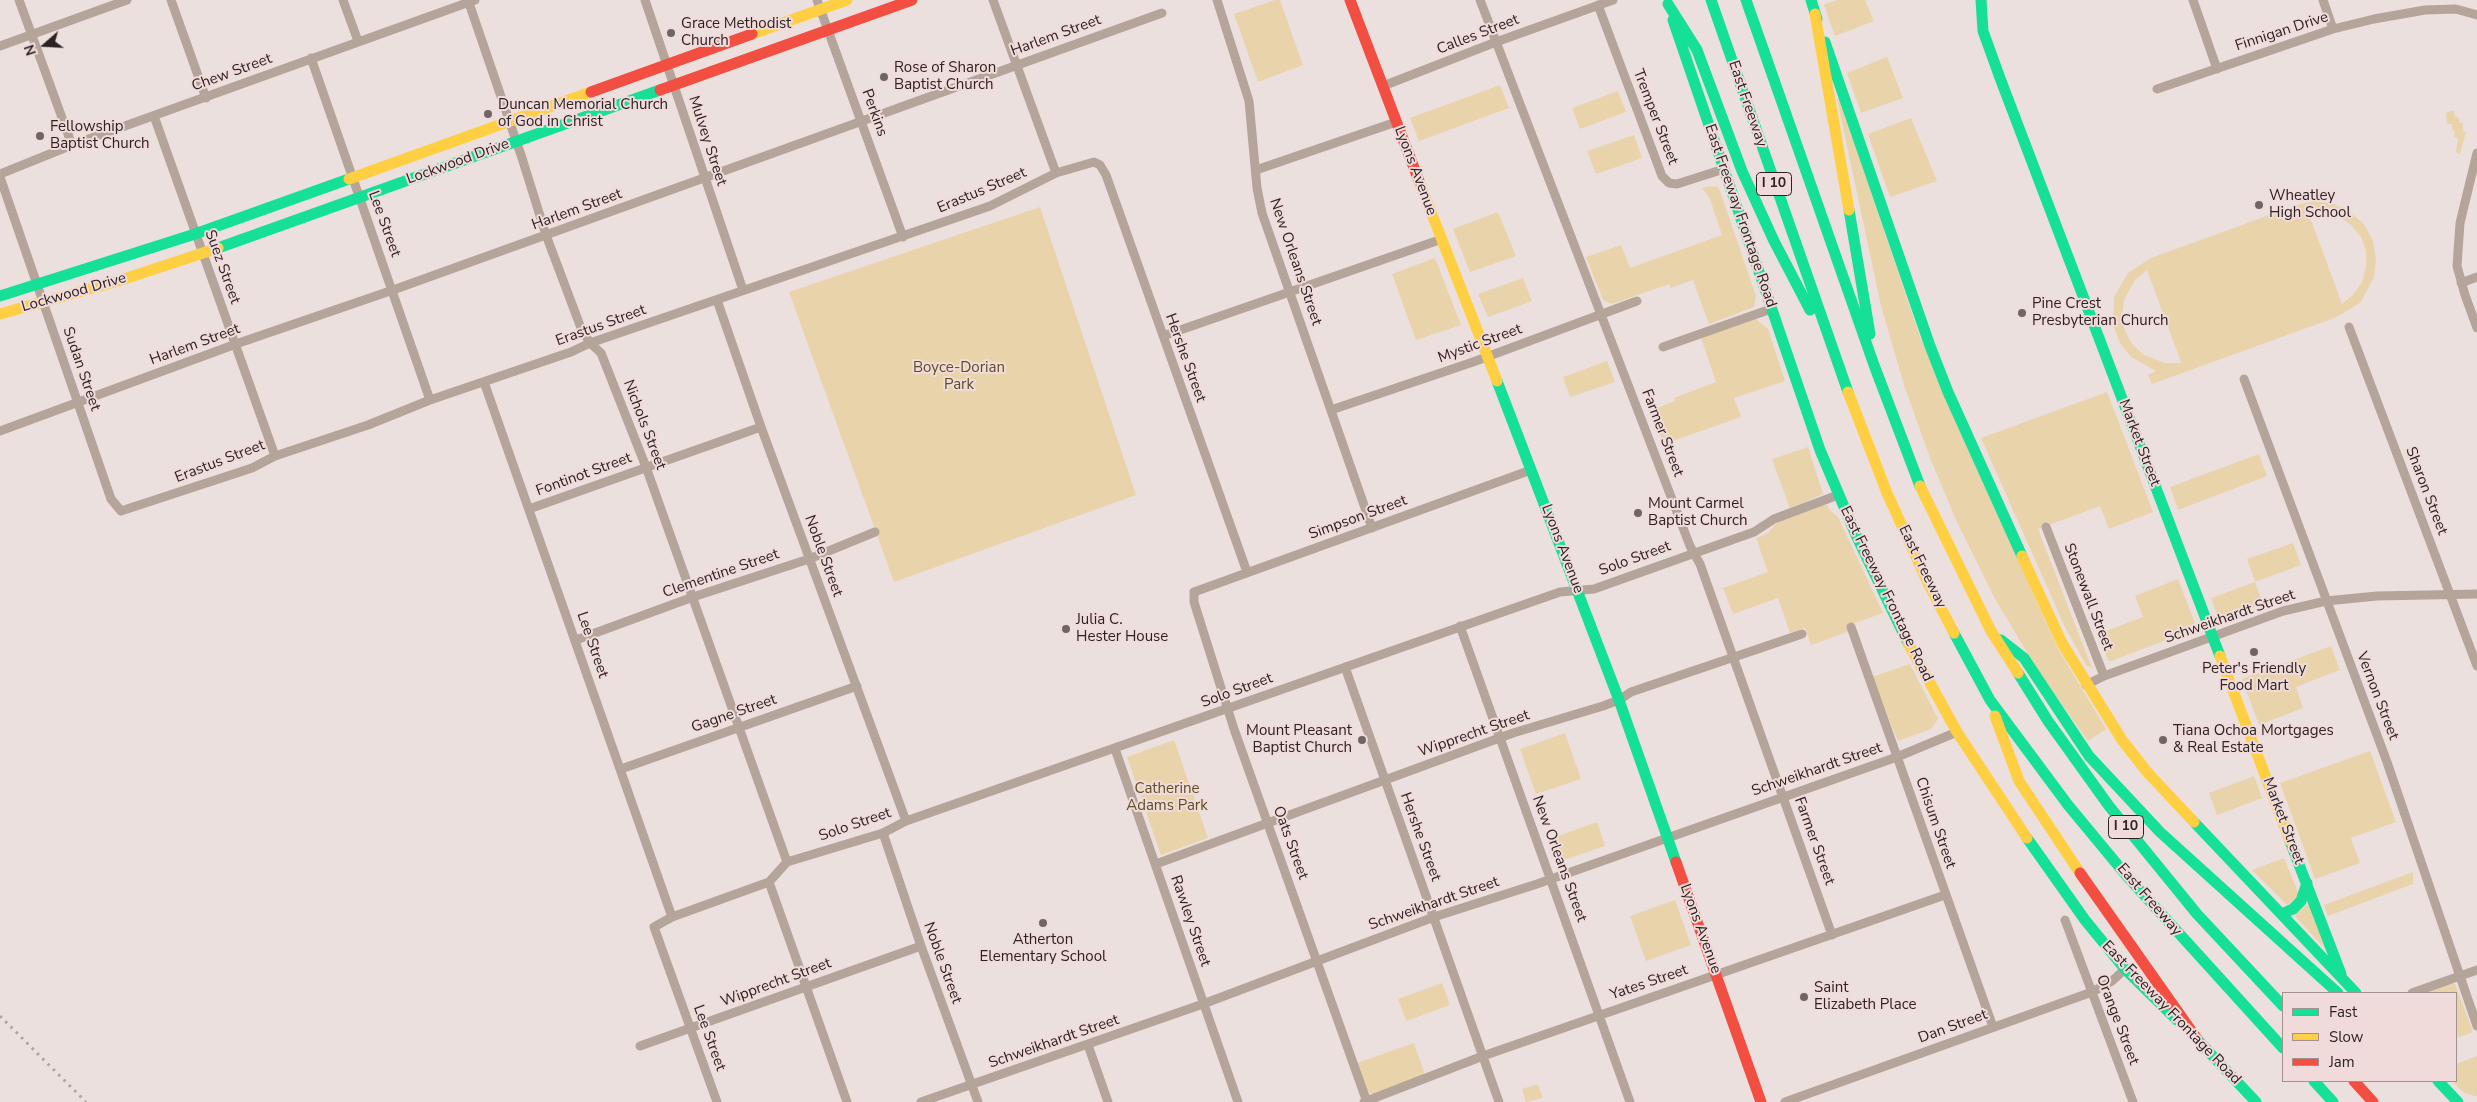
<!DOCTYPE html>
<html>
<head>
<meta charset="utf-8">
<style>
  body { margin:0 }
  #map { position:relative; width:2477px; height:1102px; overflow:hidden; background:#ece0df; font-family:"Nunito Sans",sans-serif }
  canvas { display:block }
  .legend { position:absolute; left:2282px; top:992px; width:175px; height:90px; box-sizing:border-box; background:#f1dbda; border:1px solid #a29191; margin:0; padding:6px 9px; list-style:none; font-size:15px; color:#2b2323 }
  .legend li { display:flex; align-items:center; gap:10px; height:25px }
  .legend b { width:25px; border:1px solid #a29191 }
  .north { position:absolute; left:20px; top:20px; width:50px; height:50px; -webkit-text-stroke:4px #f1dbda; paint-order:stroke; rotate:251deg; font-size:14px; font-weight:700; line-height:20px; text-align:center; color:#2b2323 }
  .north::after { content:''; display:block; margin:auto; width:18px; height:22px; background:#2b2323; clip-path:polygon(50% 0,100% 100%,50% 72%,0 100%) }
</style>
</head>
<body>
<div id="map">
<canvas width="2477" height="1102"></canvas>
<ul class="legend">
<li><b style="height:6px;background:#16e098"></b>Fast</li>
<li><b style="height:6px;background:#ffcf43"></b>Slow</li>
<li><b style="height:6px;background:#f24e42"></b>Jam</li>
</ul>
<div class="north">N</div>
</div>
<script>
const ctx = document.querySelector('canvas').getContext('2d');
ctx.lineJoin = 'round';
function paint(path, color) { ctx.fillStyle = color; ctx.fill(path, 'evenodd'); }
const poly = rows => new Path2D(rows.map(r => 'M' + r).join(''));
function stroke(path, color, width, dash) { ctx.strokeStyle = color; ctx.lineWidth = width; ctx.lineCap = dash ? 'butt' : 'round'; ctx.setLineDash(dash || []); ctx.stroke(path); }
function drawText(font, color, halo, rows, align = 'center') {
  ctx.font = font + ' "Nunito Sans",sans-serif'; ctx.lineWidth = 4; ctx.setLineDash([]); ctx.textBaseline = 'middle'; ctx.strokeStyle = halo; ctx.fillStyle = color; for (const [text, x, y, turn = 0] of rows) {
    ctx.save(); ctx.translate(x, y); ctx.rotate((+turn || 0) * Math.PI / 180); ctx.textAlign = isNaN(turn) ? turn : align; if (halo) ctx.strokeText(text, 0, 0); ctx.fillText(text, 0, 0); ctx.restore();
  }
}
const green = poly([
  [1275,0,1280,0,1303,65,1258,82,1234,14],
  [1837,0,1865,0,1874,21,1835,36,1824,5],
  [1887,57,1903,98,1861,113,1847,73],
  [1500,85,1509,108,1419,141,1410,118],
  [1618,91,1626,112,1580,129,1572,108],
  [1839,98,1919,334,1946,399,2057,647,2106,729,2088,741,2040,674,1995,599,1957,522,1930,458,1905,388,1881,306,1837,99],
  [2454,110,2455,117,2458,116,2460,123,2463,123,2463,131,2466,132,2460,154,2456,152,2458,138,2454,137,2455,131,2452,130,2452,124,2447,124,2446,113],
  [1911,118,1937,181,1890,197,1868,134],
  [1634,135,1642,158,1596,174,1587,151],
  [1710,186,1718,187,1720,191,1756,296,1754,307,1709,324,1693,280,1671,288,1669,284,1612,304,1603,300,1586,257,1621,245,1630,268,1722,235,1710,199,1702,188],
  [2315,201,2334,204,2350,212,2364,224,2373,241,2376,259,2374,277,2361,302,2337,317,2152,384,2148,375,2156,371,2131,357,2120,343,2113,325,2114,297,2128,273,2151,258,2297,205],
  [2323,211,2338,216,2351,225,2361,237,2366,251,2366,267,2362,282,2353,295,2342,304,2308,212],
  [2147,270,2181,362,2180,363,2165,363,2144,355,2132,344,2125,331,2122,316,2124,300,2135,280],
  [1040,207,1136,495,894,582,789,292],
  [1498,212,1516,256,1470,272,1453,229],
  [1435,258,1461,325,1416,340,1392,274],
  [1523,278,1532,301,1488,317,1478,294],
  [1756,319,1768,329,1785,381,1734,398,1741,417,1664,444,1651,410,1675,401,1674,398,1716,382,1701,338],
  [1607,361,1615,382,1570,397,1563,377],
  [2107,392,2153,512,2109,529,2100,506,2038,529,2092,668,2086,665,2065,627,1981,438],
  [1808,447,1823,494,1790,509,1772,459],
  [2259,454,2267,476,2178,510,2170,487],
  [1823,505,1827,505,1830,510,1838,517,1883,613,1850,625,1847,632,1811,645,1805,628,1790,633,1778,598,1733,614,1723,588,1768,572,1756,538,1768,533,1778,522],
  [2293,543,2301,565,2255,582,2263,604,2219,620,2211,598,2255,582,2247,559],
  [2178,579,2196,626,2195,629,2111,661,2108,660,2098,634,2143,617,2135,596],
  [2331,646,2340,670,2296,687,2303,708,2259,725,2242,679],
  [1910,664,1938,719,1931,729,1898,741,1872,677],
  [1565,733,1581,779,1536,794,1520,749],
  [1174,740,1208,838,1161,855,1127,757],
  [2370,751,2396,822,2351,838,2360,863,2315,879,2280,783],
  [2254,776,2262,798,2217,815,2209,793],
  [1597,822,1605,846,1558,862,1550,839],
  [2284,858,2298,892,2298,897,2287,905,2252,870],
  [2413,872,2413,884,2328,916,2324,905],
  [1675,900,1691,945,1646,961,1630,916],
  [2311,902,2328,952,2294,915],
  [1442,983,1450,1005,1406,1021,1398,999],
  [2451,984,2455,984,2473,1032,2456,1038,2456,993,2424,993],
  [1414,1043,1425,1075,1372,1094,1368,1092,1357,1063],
  [2477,1056,2477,1096,2475,1096,2463,1092,2452,1081,2456,1081,2456,1064],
  [1538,1084,1543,1098,1526,1102,1522,1089]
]);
const street = poly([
  [19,0,72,145],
  [171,0,206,98],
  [343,0,358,41],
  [645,0,743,290],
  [817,0,903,237],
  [993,0,1056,173],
  [1217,0,1249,101,1257,188,1262,213,1372,528],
  [1480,0,1690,546,1700,564,1832,935],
  [2193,0,2217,69],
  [2323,0,2333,29],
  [469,3,522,158,546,235,581,328,590,343,601,353,646,467,787,862],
  [1598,5,1662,176,1669,183,1677,184,1724,169],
  [0,46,127,0],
  [311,58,430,400],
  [1383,86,1496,42,1613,0],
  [2157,89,2333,29,2374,19,2425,10,2456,9,2477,15],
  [154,116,275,456],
  [2477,153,2460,223,2457,266,2465,295,2477,328],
  [1256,170,1396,122],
  [0,174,72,145,475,0],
  [0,177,111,499,121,511,252,468,275,456,368,425,430,400,571,352,590,343,958,217,990,206,1056,173,1094,162,1100,165,1106,175,1247,572],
  [2461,283,2477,277],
  [717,300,761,427,906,821],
  [2349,327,2477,666],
  [1163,336,1442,239],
  [1663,347,1771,309],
  [2244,379,2387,762,2477,1026],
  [484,382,672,917],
  [1331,410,1473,362,1637,301],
  [0,431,236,344,393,290,1162,13],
  [529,509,761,427],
  [2046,527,2104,676],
  [1460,626,1630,1102],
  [1851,627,1993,1027],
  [576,640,693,597,809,559,875,532],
  [1345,667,1499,1102],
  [2086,685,2104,676,2283,611,2326,601,2377,596,2477,594],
  [1115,749,1238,1102],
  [621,769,857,686],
  [883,833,921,946,978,1102],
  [1156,864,1513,733,1603,706,1619,700,1631,692,1802,634],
  [769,882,847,1102],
  [2065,920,2133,1102],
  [2412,993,2477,970],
  [1088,1045,1108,1102],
  [640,1046,921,946],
  [717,1102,654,927,672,917,769,882,787,862,883,833,906,821,1560,592,1594,589,1754,532,1774,519,1838,495],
  [921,1102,1203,1004,1434,917,1537,884,1897,757,1957,732],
  [1364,1102,1483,1056,1945,895],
  [1367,1102,1234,729,1194,602,1194,592,1531,470],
  [1785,1102,2092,992,2112,981,2125,969]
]);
const fast = poly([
  [1711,0,1848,392],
  [1746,0,1874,365,1920,486],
  [1811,0,1817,19],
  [1981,0,1983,31,2000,78,2220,656],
  [1668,4,1697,50,1742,171,1774,241,1810,310],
  [1673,20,1820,450,1856,535,1908,643],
  [1825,42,1930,346,1948,392,2022,556],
  [1849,210,1870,334],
  [218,248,660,90],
  [0,296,195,234,349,179],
  [1497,381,1619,700,1676,862],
  [1954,633,1990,700,2068,805,2126,875,2283,1048],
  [2001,640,2024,658,2089,756,2160,832,2338,993],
  [2018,673,2048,721,2109,806,2197,914,2283,1006],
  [2194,822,2356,993],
  [2027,838,2085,920,2125,969,2177,1020],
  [2290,841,2341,974],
  [2281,914,2293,909,2301,901,2307,883],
  [2192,1034,2256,1102],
  [2314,1081,2333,1102],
  [2438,1081,2458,1102]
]);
const slow = poly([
  [1815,14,1849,210],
  [752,34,847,0],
  [349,179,591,92],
  [1419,181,1497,381],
  [0,314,118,281,218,248],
  [1848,392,1887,493,1928,583,1954,633],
  [1920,486,1991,631,2018,673],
  [2022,556,2062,643,2122,740,2148,773,2194,822],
  [1908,643,1957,732,2027,838],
  [2220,656,2290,841],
  [1995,716,2019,781,2080,873]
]);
const jam = poly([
  [1350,0,1419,181],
  [660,90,912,0],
  [591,92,752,34],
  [1676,862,1761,1102],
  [2080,873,2197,1039],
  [2354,1081,2373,1102]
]);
const rail = poly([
  [0,1016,86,1102]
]);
const markers = [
  [671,33,5,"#6f6565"],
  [884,77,5,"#6f6565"],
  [488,114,5,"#6f6565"],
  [40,136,5,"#6f6565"],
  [2259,205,5,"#6f6565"],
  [2022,313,5,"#6f6565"],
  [1638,513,5,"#6f6565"],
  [1066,629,5,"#6f6565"],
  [2254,652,5,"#6f6565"],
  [1362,740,5,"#6f6565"],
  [2163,740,5,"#6f6565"],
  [1043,923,5,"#6f6565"],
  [1804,997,5,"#6f6565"]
];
const shields = [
  [1774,184,35],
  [2126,827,35]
];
const shieldNames = [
  ["I 10",1774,184],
  ["I 10",2126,827]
];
const poiNames = [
  ["Grace Methodist",681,24],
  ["Church",681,41],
  ["Rose of Sharon",894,68],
  ["Baptist Church",894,85],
  ["Duncan Memorial Church",498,105],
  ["of God in Christ",498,122],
  ["Fellowship",50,127],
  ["Baptist Church",50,144],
  ["Wheatley",2269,196],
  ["High School",2269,213],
  ["Pine Crest",2032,304],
  ["Presbyterian Church",2032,321],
  ["Mount Carmel",1648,504],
  ["Baptist Church",1648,521],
  ["Julia C.",1076,620],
  ["Hester House",1076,637],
  ["Peter's Friendly",2254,669,"center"],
  ["Food Mart",2254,686,"center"],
  ["Mount Pleasant",1352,731,"right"],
  ["Baptist Church",1352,748,"right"],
  ["Tiana Ochoa Mortgages",2173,731],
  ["& Real Estate",2173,748],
  ["Atherton",1043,940,"center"],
  ["Elementary School",1043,957,"center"],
  ["Saint",1814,988],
  ["Elizabeth Place",1814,1005]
];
const streetNames = [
  ["Finnigan Drive",2282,32,-18],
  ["Calles Street",1478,35,-21],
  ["Harlem Street",1056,36,-20],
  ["Chew Street",232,73,-20],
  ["East Freeway",1747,104,71],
  ["Perkins",874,113,70],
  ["Tremper Street",1655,117,69],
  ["Mulvey Street",707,141,72],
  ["Lockwood Drive",458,162,-20],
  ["Lyons Avenue",1415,171,69],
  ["Erastus Street",982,191,-23],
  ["Harlem Street",577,210,-20],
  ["East Freeway Frontage Road",1740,216,71],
  ["Lee Street",384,224,70],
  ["New Orleans Street",1295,262,71],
  ["Suez Street",222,267,70],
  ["Lockwood Drive",74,293,-16],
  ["Erastus Street",601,326,-20],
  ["Mystic Street",1480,344,-20],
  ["Harlem Street",195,345,-20],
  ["Hershe Street",1185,358,70],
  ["Sudan Street",81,369,71],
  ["Nichols Street",644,425,69],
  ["Farmer Street",1662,433,69],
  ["Market Street",2139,443,69],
  ["Erastus Street",220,462,-21],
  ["Fontinot Street",584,475,-20],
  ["Sharon Street",2426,491,69],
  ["Simpson Street",1358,518,-20],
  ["Lyons Avenue",1562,549,69],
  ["Noble Street",823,556,70],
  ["Solo Street",1635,559,-20],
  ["East Freeway",1922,567,64],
  ["Clementine Street",721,574,-19],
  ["East Freeway Frontage Road",1886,594,64],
  ["Stonewall Street",2088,597,69],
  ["Schweikhardt Street",2230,617,-19],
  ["Lee Street",592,645,71],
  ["Solo Street",1237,691,-20],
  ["Vernon Street",2377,696,69],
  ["Gagne Street",734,714,-19],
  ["Wipprecht Street",1474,734,-19],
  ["Schweikhardt Street",1817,770,-19],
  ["Market Street",2283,821,69],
  ["Chisum Street",1935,823,71],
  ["Solo Street",855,825,-19],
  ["Hershe Street",1420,837,70],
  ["Farmer Street",1814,841,70],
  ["Oats Street",1290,843,70],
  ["New Orleans Street",1559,859,70],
  ["East Freeway",2149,900,49],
  ["Schweikhardt Street",1434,904,-19],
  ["Rawley Street",1190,921,71],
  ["Lyons Avenue",1700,929,70],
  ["Noble Street",942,963,70],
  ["Wipprecht Street",776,983,-20],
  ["Yates Street",1649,983,-19],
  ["East Freeway Frontage Road",2171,1013,46],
  ["Orange Street",2117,1020,69],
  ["Dan Street",1953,1027,-20],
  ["Lee Street",709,1038,70],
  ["Schweikhardt Street",1054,1042,-19]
];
const parkNames = [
  ["Boyce-Dorian",959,368],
  ["Park",959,385],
  ["Catherine",1167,789],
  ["Adams Park",1167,806]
];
paint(green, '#e8d3ab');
stroke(street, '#b5a49a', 9);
stroke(fast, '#16e098', 11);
stroke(slow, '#ffcf43', 11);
stroke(jam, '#f24e42', 11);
stroke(rail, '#b0a49f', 3, [2.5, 5]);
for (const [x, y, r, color] of markers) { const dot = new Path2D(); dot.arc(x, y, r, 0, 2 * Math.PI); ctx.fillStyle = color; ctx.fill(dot); stroke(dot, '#f1dbda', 2); }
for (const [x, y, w] of shields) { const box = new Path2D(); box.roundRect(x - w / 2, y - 11.5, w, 23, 4); ctx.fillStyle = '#f1dbda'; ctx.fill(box); stroke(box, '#2b2323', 1); }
drawText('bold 14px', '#2b2323', null, shieldNames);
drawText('15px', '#2b2323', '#f1dbda', poiNames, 'left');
drawText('15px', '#2b2323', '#f1dbda', streetNames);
drawText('15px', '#5d4e23', '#f1dbda', parkNames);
</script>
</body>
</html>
